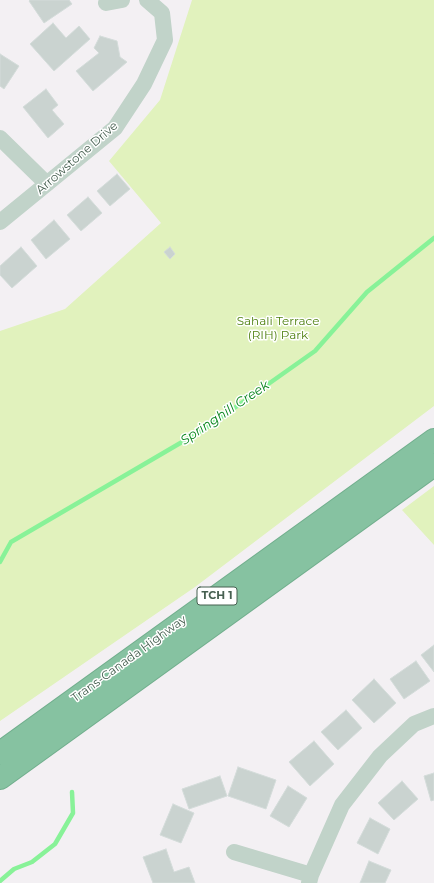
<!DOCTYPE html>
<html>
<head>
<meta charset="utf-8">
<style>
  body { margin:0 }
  canvas { display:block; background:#f3f0f3 }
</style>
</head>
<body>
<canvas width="434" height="883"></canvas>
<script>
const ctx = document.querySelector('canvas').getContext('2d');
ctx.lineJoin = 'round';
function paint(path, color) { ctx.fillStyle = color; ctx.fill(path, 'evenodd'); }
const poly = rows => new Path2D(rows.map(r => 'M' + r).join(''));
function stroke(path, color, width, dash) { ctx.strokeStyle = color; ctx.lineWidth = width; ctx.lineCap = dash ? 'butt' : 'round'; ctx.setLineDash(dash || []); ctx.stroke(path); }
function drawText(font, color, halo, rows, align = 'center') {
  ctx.font = font + ' Montserrat,sans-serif'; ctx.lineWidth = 3; ctx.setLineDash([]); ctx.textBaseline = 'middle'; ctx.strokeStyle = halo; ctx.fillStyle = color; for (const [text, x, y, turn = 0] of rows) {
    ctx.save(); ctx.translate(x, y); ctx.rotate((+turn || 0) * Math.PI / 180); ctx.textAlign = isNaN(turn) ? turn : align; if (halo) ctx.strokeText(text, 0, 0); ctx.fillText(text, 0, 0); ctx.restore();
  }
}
const green = poly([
  [192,0,434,0,434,406,195,587,0,721,0,331,65,309,161,223,109,161,160,100],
  [434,486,434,545,402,510]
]);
const stream = poly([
  [0,562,11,542,206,428,315,351,367,292,434,238],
  [0,881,14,869,32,862,55,844,73,813,72,792]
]);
const building = poly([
  [30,0,69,0,72,4,44,23,29,1,30,0],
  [53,23,66,38,79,26,90,39,54,71,30,44,53,23],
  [100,36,117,41,120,57,127,62,93,91,76,71,99,53,94,48,100,36],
  [0,54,19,66,4,89,0,86,0,54],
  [46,89,58,105,52,110,64,124,48,138,23,107,46,89],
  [117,174,130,189,110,206,97,191,117,174],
  [88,197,102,213,81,231,67,215,88,197],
  [54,220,70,239,46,259,31,240,54,220],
  [21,247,37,266,12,288,0,275,0,266,21,247],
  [170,247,175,254,170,259,164,252,170,247],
  [434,645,434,672,421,655,434,645],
  [416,661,430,681,404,699,390,679,416,661],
  [374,679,396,703,374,723,352,700,374,679],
  [346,710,362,728,338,750,321,732,346,710],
  [314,741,334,764,310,786,289,762,314,741],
  [238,767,276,780,266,809,228,796,238,767],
  [434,773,434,800,431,801,424,776,434,773],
  [220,776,227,796,189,809,182,789,220,776],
  [402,781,418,799,394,820,378,803,402,781],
  [288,786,307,798,289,827,270,816,288,786],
  [173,804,194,813,181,843,160,835,173,804],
  [370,818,390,829,378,854,357,843,370,818],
  [166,849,174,872,189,867,195,883,153,883,143,857,166,849],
  [369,861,391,870,385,883,360,883,369,861]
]);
const street = poly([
  [106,3,122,0],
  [0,138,47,184],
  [0,222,115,128,144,84,165,40,162,13,147,0],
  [234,852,311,875],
  [309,883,311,875,342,805,380,756,414,724,434,716]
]);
const highway = poly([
  [0,753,434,440],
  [0,778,434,465]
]);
const shields = [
  [217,596,40]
];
const shieldNames = [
  ["TCH 1",217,596]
];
const streetNames = [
  ["Arrowstone Drive",77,158,-41],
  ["Trans-Canada Highway",129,659,-36]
];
const parkNames = [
  ["Sahali Terrace",278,321],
  ["(RIH) Park",278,335]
];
const waterNames = [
  ["Springhill Creek",225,413,-34]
];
paint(green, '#e1f2bd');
stroke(stream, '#88f298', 4.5);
paint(building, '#cad3d0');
stroke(building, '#d4dcda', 1);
stroke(highway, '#71ae8d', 24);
stroke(street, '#c1d3c9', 16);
stroke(highway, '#86c2a1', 22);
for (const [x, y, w] of shields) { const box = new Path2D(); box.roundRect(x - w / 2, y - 9, w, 18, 3); ctx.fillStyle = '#fff'; ctx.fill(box); stroke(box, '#476051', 1); }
drawText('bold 11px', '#476051', null, shieldNames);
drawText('12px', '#476051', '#fff', streetNames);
drawText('12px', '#4f8111', '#fff', parkNames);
drawText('italic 13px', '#07841b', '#fff', waterNames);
</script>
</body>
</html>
